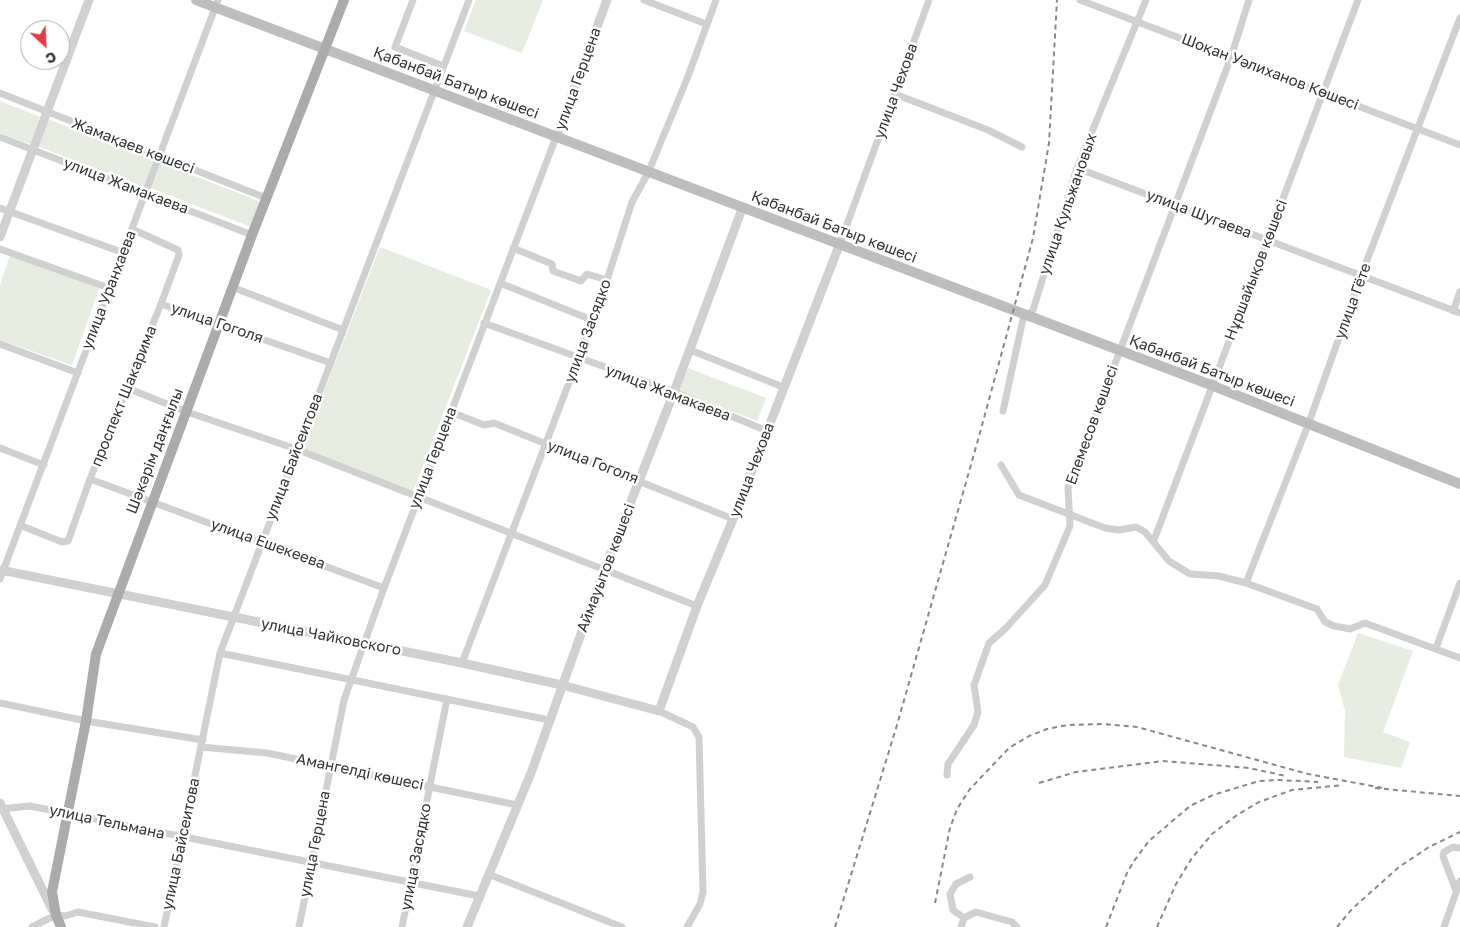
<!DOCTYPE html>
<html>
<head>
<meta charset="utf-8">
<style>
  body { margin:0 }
  #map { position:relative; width:1460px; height:927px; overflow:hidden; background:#fff; font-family:"Golos Text",sans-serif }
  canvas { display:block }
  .north { position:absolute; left:20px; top:20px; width:50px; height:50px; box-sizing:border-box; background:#fff; border:1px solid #adadad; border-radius:50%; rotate:155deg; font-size:14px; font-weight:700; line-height:20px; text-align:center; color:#333 }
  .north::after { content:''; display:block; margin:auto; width:18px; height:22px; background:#e63946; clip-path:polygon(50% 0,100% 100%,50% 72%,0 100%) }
</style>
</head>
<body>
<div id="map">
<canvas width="1460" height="927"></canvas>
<div class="north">С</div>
</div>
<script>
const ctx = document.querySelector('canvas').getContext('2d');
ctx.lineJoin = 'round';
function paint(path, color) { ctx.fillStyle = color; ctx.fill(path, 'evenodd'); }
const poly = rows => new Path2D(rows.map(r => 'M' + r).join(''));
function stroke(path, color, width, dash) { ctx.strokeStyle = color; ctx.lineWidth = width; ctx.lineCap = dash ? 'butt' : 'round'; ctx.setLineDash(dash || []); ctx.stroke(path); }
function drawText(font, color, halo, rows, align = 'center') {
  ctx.font = font + ' "Golos Text",sans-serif'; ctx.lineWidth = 5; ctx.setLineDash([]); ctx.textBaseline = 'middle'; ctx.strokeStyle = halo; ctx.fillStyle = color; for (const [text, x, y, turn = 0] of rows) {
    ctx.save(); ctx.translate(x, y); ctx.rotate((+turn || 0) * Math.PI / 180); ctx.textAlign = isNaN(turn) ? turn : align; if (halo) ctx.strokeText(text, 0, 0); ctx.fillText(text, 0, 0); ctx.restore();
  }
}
const green = poly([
  [476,0,543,0,522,53,464,31],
  [0,101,40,117,30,144,0,133],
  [47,119,155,160,145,187,37,146],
  [161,163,261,202,251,227,151,188],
  [380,247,491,290,412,494,301,451],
  [10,255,100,286,72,365,0,340,0,285],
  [688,368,766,398,757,421,679,391],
  [1358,633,1413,651,1383,732,1410,742,1401,768,1344,757,1345,711,1338,685]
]);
const minor = poly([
  [413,0,395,47,443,66],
  [644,0,706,24],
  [1080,0,1460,145],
  [0,93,266,198],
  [895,94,988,130,1022,147],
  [0,137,252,235],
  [1077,168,1460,313],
  [0,208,124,253],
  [839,246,929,0],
  [513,248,552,264,553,271,581,281,587,274,607,280],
  [0,249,109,288],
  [500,283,592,320],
  [232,287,343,330],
  [161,304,331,363],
  [1453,311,1460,292],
  [484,323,674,392,767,431],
  [0,344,78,373],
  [690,350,783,387],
  [127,388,187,412,296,449,697,606],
  [1003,411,1023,319,1033,310,1077,168,1146,0],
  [451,412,484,425,494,423,733,519],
  [0,448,44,465],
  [1001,465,1019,495,1105,528,1119,530,1136,527,1145,532,1169,561,1190,574,1219,576,1246,583,1317,609,1325,622,1334,626,1350,629,1365,623,1460,658],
  [90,479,384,588],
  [22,526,62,542,68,541,90,479,161,304,179,255,178,250,132,229],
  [1154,540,1358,0],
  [0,579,218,0],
  [1246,583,1308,425,1361,276,1460,18],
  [1436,648,1460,583],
  [220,653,549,720],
  [462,663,578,359,607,280,632,202,648,173,687,79,716,0],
  [0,703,86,721,203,740],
  [659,711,693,727,699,737,703,892,700,904,687,927],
  [201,747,267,753,517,805],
  [947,775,948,764,974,725,978,712,974,685,989,643,1005,629,1045,585,1070,526,1068,488,1231,57,1249,0],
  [0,809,30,806,479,896],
  [488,874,622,927],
  [1456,891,1443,856,1444,852,1453,847,1460,848],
  [964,918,953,910,950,894,956,884,970,877],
  [32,927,56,915,65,916,78,912,155,927],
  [164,927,220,653,469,0],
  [299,927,344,700,384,588,556,137],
  [402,927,447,699],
  [961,927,964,918,976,912,1012,922,1017,927],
  [1444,927,1460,881]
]);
const tertiary = poly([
  [556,137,607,0],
  [0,237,89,0],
  [0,570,462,663,562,685,659,711,697,606,733,519,839,246],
  [0,803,53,911],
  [467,927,531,773,604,570,674,392,742,209]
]);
const secondary = poly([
  [196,0,1211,385,1460,484]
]);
const primary = poly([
  [61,927,56,915,52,892,86,721,96,654,252,235,344,0]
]);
const rail = poly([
  [1039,783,1076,772,1163,761,1249,768,1286,776],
  [1375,788,1460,796],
  [935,903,950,828,957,809,970,789,1009,748,1029,736,1047,729,1068,725,1103,724,1137,727,1308,774,1383,788],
  [835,927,897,725,978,440,1033,238,1049,143,1057,0],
  [1106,927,1127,873,1134,861,1149,841,1190,806,1213,795,1259,781,1279,780,1318,782],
  [1157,927,1176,884,1192,858,1212,834,1237,815,1259,802,1292,790,1343,785],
  [1337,927,1352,909,1399,867,1429,847,1460,832]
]);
const streetNames = [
  ["Шоқан Уәлиханов Көшесі",1270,72,21],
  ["улица Герцена",578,79,-70],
  ["Қабанбай Батыр көшесі",456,83,21],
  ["улица Чехова",896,91,-70],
  ["Жамақаев көшесі",133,146,21],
  ["улица Жамакаева",126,186,21],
  ["улица Кульжановых",1068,204,-71],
  ["улица Шугаева",1199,214,21],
  ["Қабанбай Батыр көшесі",834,227,21],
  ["Нұршайықов көшесі",1256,270,-69],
  ["улица Уранхаева",109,290,-69],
  ["улица Гёте",1353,301,-70],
  ["улица Гоголя",217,323,19],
  ["улица Засядко",588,331,-70],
  ["Қабанбай Батыр көшесі",1212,371,21],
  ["улица Жамакаева",668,393,21],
  ["проспект Шакарима",124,396,-68],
  ["Елемесов көшесі",1092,425,-70],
  ["Шәкәрім даңғылы",155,451,-69],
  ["улица Байсеитова",294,457,-69],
  ["улица Герцена",433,458,-69],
  ["улица Гоголя",593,462,21],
  ["улица Чехова",752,470,-69],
  ["улица Ешекеева",268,544,20],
  ["Аймауытов көшесі",606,568,-69],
  ["улица Чайковского",331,637,11],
  ["Амангелді көшесі",360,772,12],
  ["улица Тельмана",107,822,12],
  ["улица Байсеитова",181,844,-78],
  ["улица Герцена",315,844,-79],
  ["улица Засядко",416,857,-79]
];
paint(green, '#e6ecdf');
stroke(minor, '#d0d0d0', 7);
stroke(tertiary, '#d0d0d0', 9);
stroke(secondary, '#bdbdbd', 10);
stroke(primary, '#ababab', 10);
stroke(rail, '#888', 2, [5, 4]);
drawText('15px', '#333', '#fff', streetNames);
</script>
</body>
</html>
